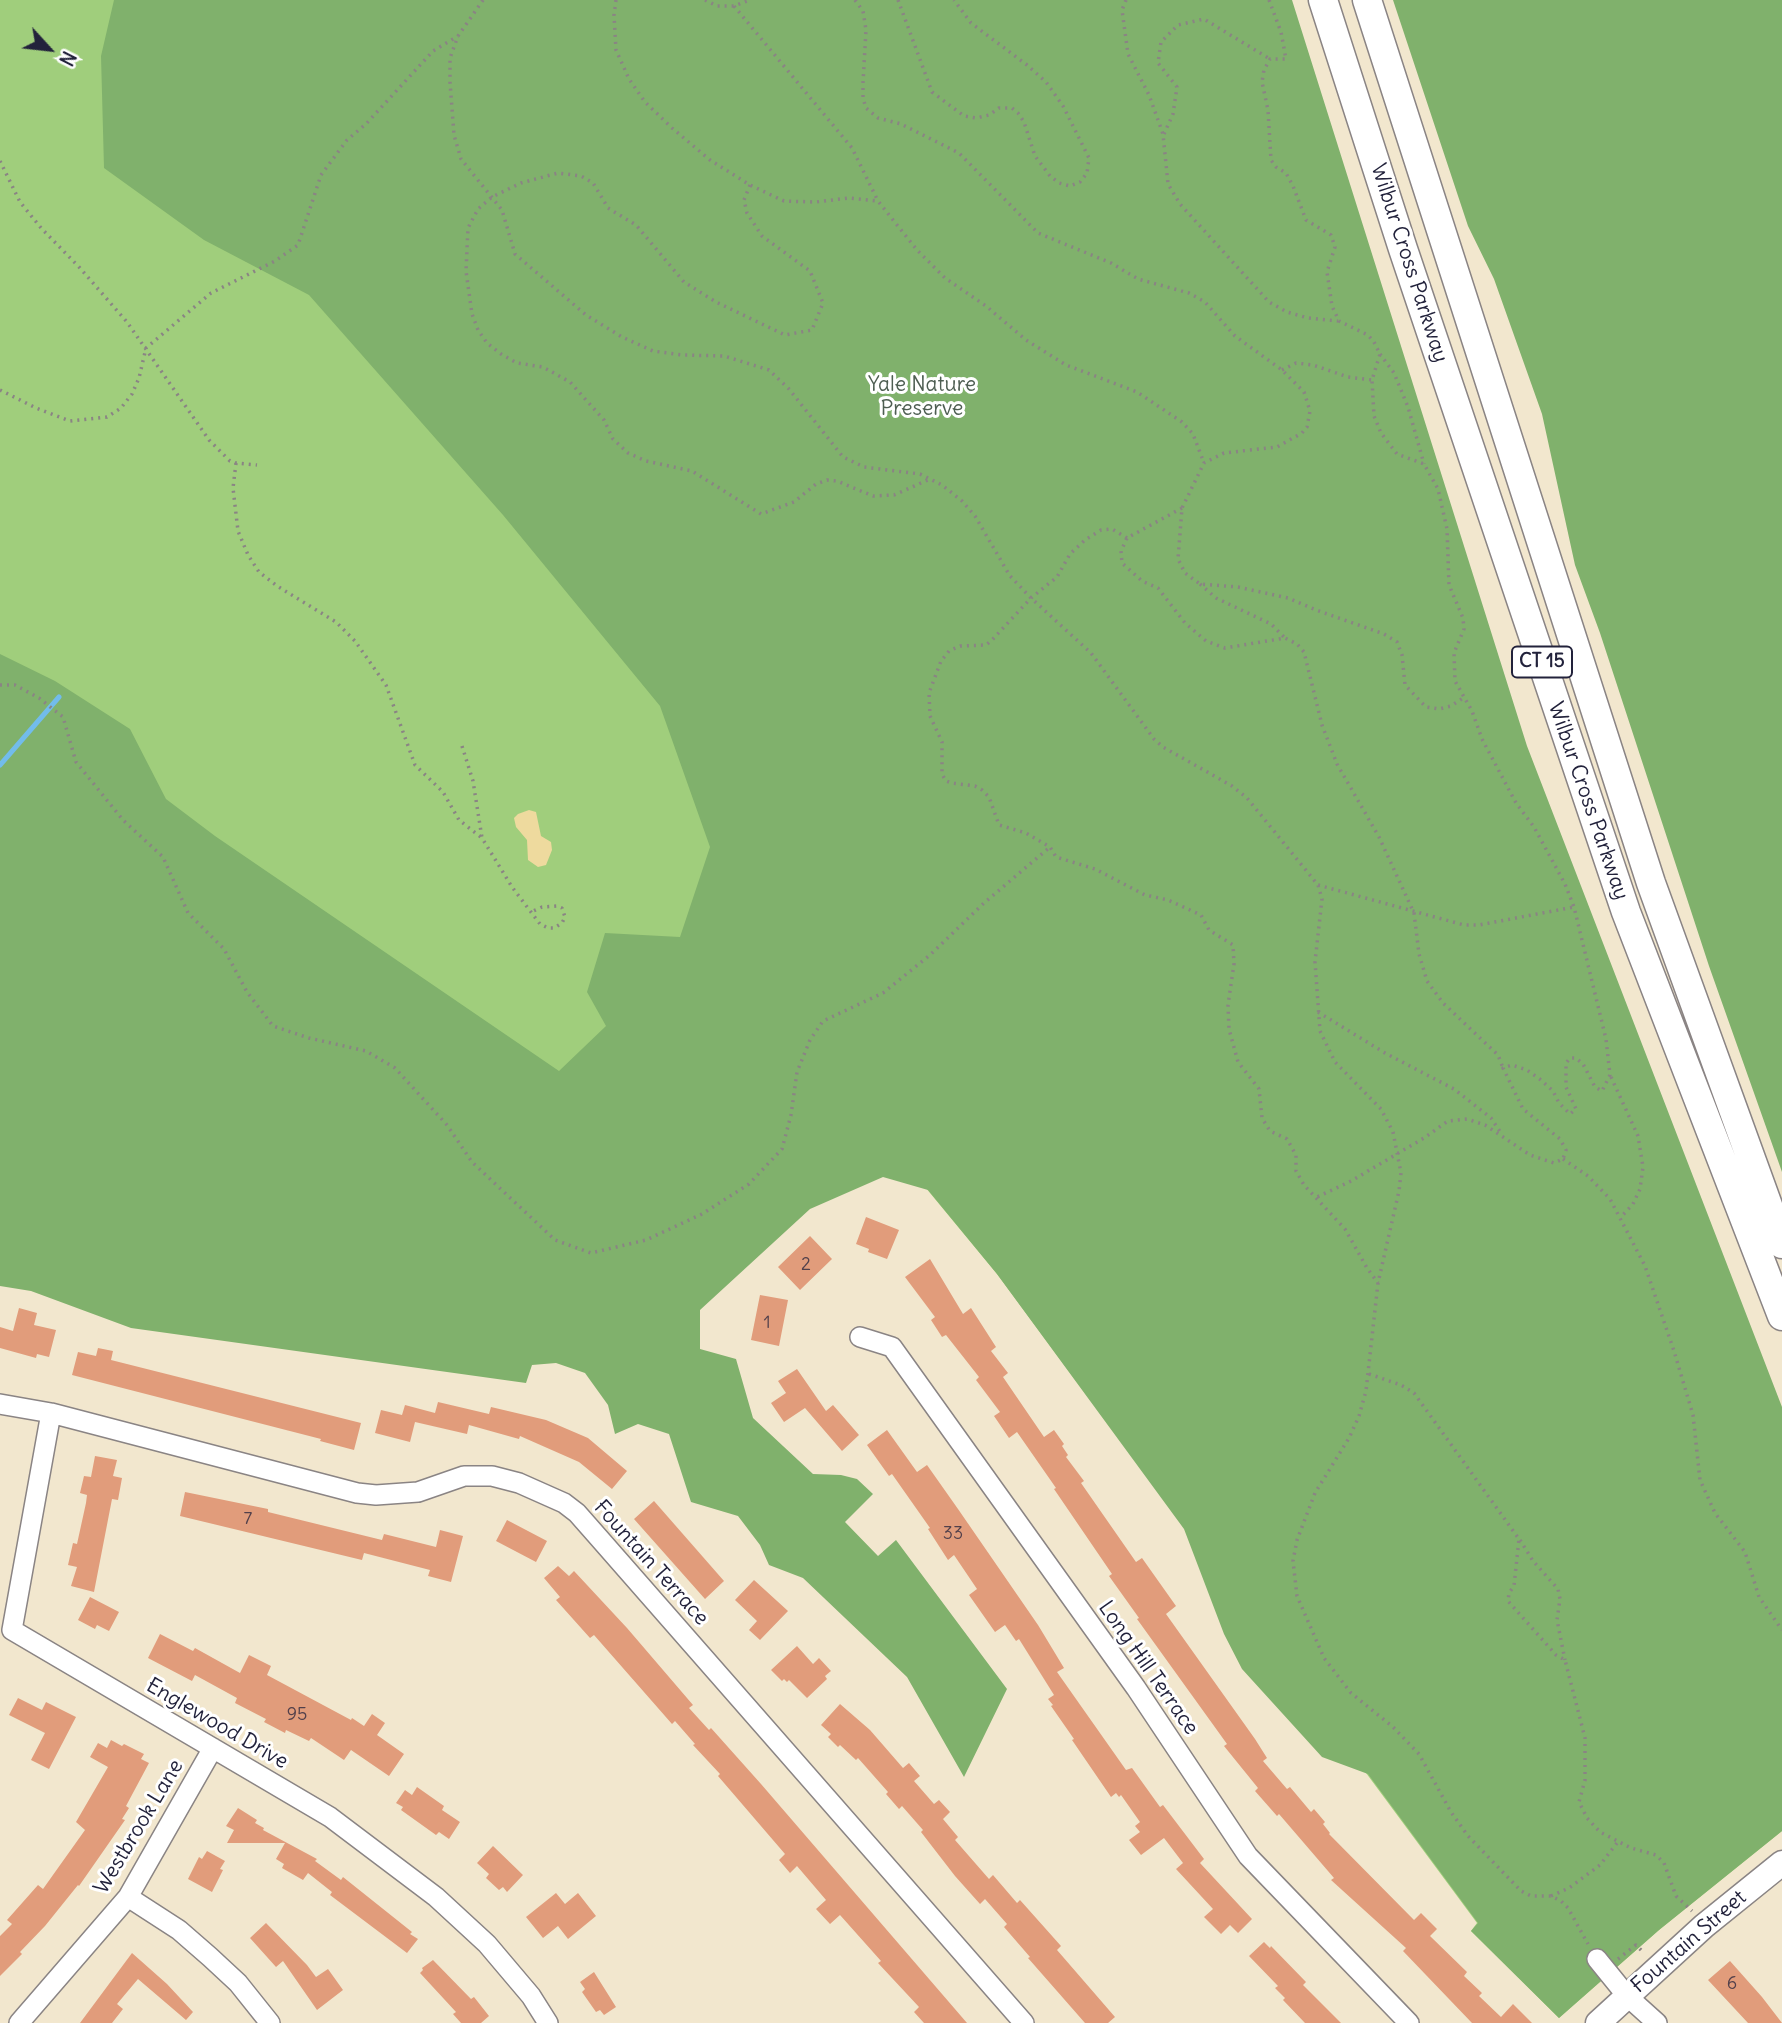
<!DOCTYPE html>
<html>
<head>
<meta charset="utf-8">
<style>
  body { margin:0 }
  #map { position:relative; width:1782px; height:2023px; overflow:hidden; background:#f2e7ce; font-family:Delius,sans-serif }
  canvas { display:block }
  .north { position:absolute; left:14px; top:14px; width:70px; height:70px; -webkit-text-stroke:5px #fff; paint-order:stroke; rotate:117deg; font-size:19px; font-weight:700; line-height:28px; text-align:center; color:#22223b }
  .north::after { content:''; display:block; margin:auto; width:24px; height:32px; background:#22223b; clip-path:polygon(50% 0,100% 100%,50% 72%,0 100%) }
</style>
</head>
<body>
<div id="map">
<canvas width="1782" height="2023"></canvas>
<div class="north">N</div>
</div>
<script>
const ctx = document.querySelector('canvas').getContext('2d');
ctx.lineJoin = 'round';
function paint(path, color) { ctx.fillStyle = color; ctx.fill(path, 'evenodd'); }
const poly = rows => new Path2D(rows.map(r => 'M' + r).join(''));
function stroke(path, color, width, dash) { ctx.strokeStyle = color; ctx.lineWidth = width; ctx.lineCap = dash ? 'butt' : 'round'; ctx.setLineDash(dash || []); ctx.stroke(path); }
function drawText(font, color, halo, rows, align = 'center') {
  ctx.font = font + ' Delius,sans-serif'; ctx.lineWidth = 6; ctx.setLineDash([]); ctx.textBaseline = 'middle'; ctx.strokeStyle = halo; ctx.fillStyle = color; for (const [text, x, y, turn = 0] of rows) {
    ctx.save(); ctx.translate(x, y); ctx.rotate((+turn || 0) * Math.PI / 180); ctx.textAlign = isNaN(turn) ? turn : align; if (halo) ctx.strokeText(text, 0, 0); ctx.fillText(text, 0, 0); ctx.restore();
  }
}
const green = poly([
  [0,0,1213,0,1782,1831,1659,1930,1559,2018,1471,1931,1477,1923,997,1274,887,1141,0,1273]
]);
const forest = poly([
  [114,0,1292,0,1527,746,1782,1407,1782,1831,1659,1930,1559,2018,1471,1931,1478,1923,1368,1774,1322,1757,1242,1669,1224,1634,1184,1529,997,1274,928,1190,883,1177,810,1209,700,1310,700,1349,736,1359,753,1418,813,1474,841,1475,857,1479,873,1494,845,1522,878,1556,896,1540,1007,1689,964,1777,907,1677,803,1578,769,1565,760,1545,738,1516,691,1502,669,1434,638,1424,615,1434,608,1405,585,1373,556,1363,532,1365,526,1383,131,1328,31,1291,0,1286,0,654,55,681,130,729,166,799,215,836,559,1071,606,1026,587,992,605,933,680,937,710,847,660,706,503,515,309,295,204,240,104,168,101,56],
  [1393,0,1782,0,1782,1172,1709,966,1600,633,1575,565,1542,414,1494,279,1468,226]
]);
const sand = poly([
  [529,810,536,812,541,836,551,842,552,850,546,865,538,867,528,860,527,840,516,827,514,818,518,814]
]);
const stream = poly([
  [0,765,59,697]
]);
const building = poly([
  [866,1217,899,1230,887,1259,868,1252,869,1249,856,1244],
  [810,1236,832,1259,800,1290,778,1267],
  [930,1259,963,1314,971,1308,996,1347,991,1351,1008,1373,1003,1377,1044,1437,1054,1430,1064,1444,1062,1446,1068,1455,1066,1457,1084,1481,1081,1483,1136,1562,1142,1558,1176,1606,1166,1614,1255,1739,1267,1758,1263,1761,1287,1789,1290,1787,1311,1812,1314,1809,1325,1822,1323,1824,1330,1833,1329,1834,1414,1920,1421,1913,1437,1929,1430,1936,1467,1972,1464,1976,1482,1993,1479,1996,1501,2017,1513,2004,1532,2023,1472,2023,1403,1951,1406,1948,1331,1880,1334,1878,1279,1814,1277,1816,1255,1791,1258,1788,1224,1746,1227,1744,1137,1619,1139,1618,1109,1576,1112,1574,1054,1489,1056,1488,1017,1432,1009,1438,994,1416,1000,1412,976,1380,979,1377,946,1335,942,1337,931,1320,935,1317,905,1277],
  [760,1295,788,1300,779,1346,751,1340],
  [19,1308,37,1313,34,1325,56,1330,49,1357,37,1354,36,1358,0,1348,0,1327,13,1331],
  [98,1348,113,1351,111,1360,361,1423,354,1450,320,1441,321,1439,72,1375,78,1352,96,1356],
  [797,1369,826,1411,833,1405,859,1435,842,1451,805,1408,784,1422,771,1403,786,1393,778,1381],
  [438,1402,489,1414,491,1407,546,1420,588,1438,627,1471,612,1489,579,1462,520,1436,519,1439,469,1425,467,1434,415,1422,410,1442,375,1433,381,1410,402,1415,405,1405,435,1413],
  [887,1430,917,1472,927,1465,958,1509,1038,1625,1064,1668,1057,1672,1126,1770,1132,1768,1160,1807,1163,1805,1204,1859,1200,1863,1252,1919,1238,1933,1230,1925,1221,1934,1204,1917,1213,1909,1176,1869,1183,1863,1164,1838,1141,1855,1129,1840,1140,1832,1135,1826,1140,1822,1121,1795,1119,1797,1116,1793,1111,1797,1072,1740,1074,1739,1051,1706,1053,1705,1048,1699,1054,1695,1019,1639,1016,1641,1005,1625,995,1632,969,1595,977,1589,954,1555,948,1560,928,1529,930,1528,892,1474,889,1476,867,1445],
  [95,1456,117,1460,113,1476,122,1478,118,1500,112,1499,94,1592,71,1586,77,1567,68,1565,73,1543,77,1544,86,1503,87,1495,80,1493,84,1476,91,1477],
  [185,1492,268,1509,268,1512,382,1540,384,1534,436,1547,440,1530,463,1536,451,1582,428,1576,430,1570,364,1553,362,1560,180,1516],
  [654,1501,724,1581,705,1599,634,1519],
  [507,1520,547,1541,536,1562,496,1541],
  [558,1566,569,1576,574,1571,627,1628,693,1705,689,1708,709,1730,711,1728,761,1784,967,2023,924,2023,914,2012,919,2007,878,1963,881,1961,840,1915,830,1924,816,1909,826,1900,797,1866,790,1873,779,1860,785,1854,718,1776,720,1774,693,1745,695,1744,675,1721,672,1724,594,1635,590,1638,556,1600,560,1597,544,1578],
  [754,1580,788,1611,760,1640,749,1630,757,1621,735,1600],
  [90,1597,119,1612,109,1631,97,1625,95,1629,78,1620],
  [160,1634,193,1651,195,1648,240,1673,249,1655,271,1666,267,1675,351,1720,352,1718,364,1726,372,1714,385,1723,377,1735,404,1754,389,1776,351,1750,344,1760,311,1738,309,1741,286,1730,285,1733,264,1722,266,1719,235,1703,237,1698,195,1675,192,1681,148,1658],
  [797,1646,813,1664,819,1658,831,1671,825,1676,827,1679,807,1698,789,1680,787,1682,784,1679,782,1681,771,1670],
  [18,1698,42,1710,46,1702,76,1717,49,1769,31,1760,45,1733,9,1715],
  [840,1704,870,1730,903,1768,909,1763,920,1776,914,1781,934,1804,939,1800,950,1812,943,1819,958,1837,955,1840,989,1879,993,1875,1017,1903,1020,1900,1061,1946,1057,1950,1115,2017,1108,2023,1085,2023,1028,1958,1030,1957,1004,1927,1007,1924,985,1899,980,1904,955,1876,921,1832,923,1830,902,1806,899,1809,886,1794,888,1792,858,1758,856,1760,840,1745,838,1747,828,1737,831,1734,821,1725],
  [111,1740,122,1746,124,1744,144,1754,141,1759,149,1763,126,1806,129,1808,122,1819,125,1820,79,1886,78,1885,45,1926,20,1952,22,1954,0,1976,0,1936,12,1924,7,1920,38,1885,43,1889,85,1830,76,1822,108,1767,90,1757,98,1743,107,1748],
  [417,1787,444,1806,442,1810,460,1822,449,1839,439,1832,436,1835,401,1810,403,1807,396,1803,405,1790,412,1795],
  [238,1808,257,1820,255,1823,264,1828,263,1830,317,1859,315,1861,341,1880,343,1877,412,1932,410,1934,418,1939,407,1953,330,1895,332,1892,308,1873,303,1880,282,1868,284,1864,276,1859,285,1843,227,1843,234,1830,226,1826],
  [493,1846,523,1875,507,1892,503,1887,499,1890,486,1878,489,1874,477,1863],
  [207,1851,225,1861,220,1869,223,1870,212,1892,188,1879,199,1857,202,1859],
  [556,1893,565,1904,578,1893,596,1916,568,1939,558,1926,543,1938,526,1917],
  [266,1923,307,1965,316,1977,328,1969,343,1990,317,2010,283,1961,276,1967,250,1938],
  [1264,1942,1270,1948,1271,1946,1306,1982,1303,1985,1341,2023,1305,2023,1283,2000,1285,1998,1275,1988,1278,1986,1249,1956],
  [132,1953,167,1984,193,2012,186,2020,138,1979,117,2004,123,2009,112,2023,80,2023],
  [433,1960,471,1999,474,1997,489,2016,481,2023,461,2023,453,2014,456,2012,420,1973,423,1970,422,1968],
  [1730,1961,1762,1997,1782,2023,1748,2023,1708,1980],
  [594,1972,616,2007,604,2015,600,2010,596,2012,582,1992,585,1989,580,1982]
]);
const path = poly([
  [483,0,458,36,450,58,450,82,454,135,461,159,502,210,515,254,586,315,622,337,653,351,682,355,724,356,769,370,789,389,843,457,864,467,920,474,942,485,962,501,975,516,1010,576,1031,598,1091,653,1154,739,1163,747,1232,786,1247,798,1318,885,1322,899,1315,962,1320,1031,1335,1062,1381,1109,1393,1132,1401,1173,1399,1191,1378,1283,1366,1391,1359,1416,1349,1438,1315,1493,1297,1540,1293,1561,1297,1596,1324,1658,1351,1693,1393,1727,1419,1754,1451,1812,1468,1836,1521,1891,1531,1896,1551,1896,1561,1901,1568,1908,1588,1944],
  [616,0,614,15,616,50,629,79,645,102,672,128,710,160,750,185,784,201,816,202,849,198,878,201,917,250,945,278,986,306,1026,340,1066,365,1137,392,1182,422,1193,434,1204,463],
  [705,0,717,6,734,6,750,0],
  [855,0,863,11,866,30,863,83,863,98,866,108,878,118,901,124,959,153,1038,233,1111,263,1138,279,1189,293,1205,302,1235,336,1282,370,1304,392,1310,411,1307,427,1302,433,1277,447,1224,453,1204,463,1182,508,1178,559,1185,573,1200,584,1238,587,1288,598,1316,610,1384,634,1397,642,1402,655,1405,685,1426,707,1439,709,1451,706,1463,698],
  [898,0,932,92,964,116,976,118,989,115,999,108,1012,108,1018,113,1024,122,1035,156,1050,176,1059,183,1070,186,1080,182,1087,173,1089,158,1063,106,1046,82,1027,65,971,23,954,0],
  [1126,0,1122,10,1128,54,1149,95,1163,134,1168,184,1180,204,1269,302,1287,312,1308,318,1338,321],
  [1269,0,1281,32,1286,59,1270,59,1264,70,1262,82,1268,110,1271,160,1276,167,1286,173,1293,186,1306,220,1331,235,1335,247,1327,272,1332,306,1339,321,1368,335,1374,342,1380,354,1372,380,1374,416,1381,433,1397,454,1424,464,1438,489,1447,529,1449,585,1463,618,1464,629,1454,653,1455,681,1472,711,1482,739,1516,803,1534,827,1565,884,1574,907,1606,1039,1610,1075,1602,1091,1595,1087,1583,1064,1576,1058,1570,1058,1566,1063,1566,1087,1576,1109,1570,1114,1559,1103,1553,1091,1541,1080,1527,1070,1512,1065,1503,1068,1523,1109,1560,1139,1566,1150,1563,1159,1554,1163,1530,1155,1485,1125,1467,1119,1448,1121,1424,1138,1351,1181,1315,1198],
  [734,6,852,148,878,201],
  [1164,134,1173,114,1177,87,1158,63,1161,42,1178,25,1204,19,1270,59],
  [0,161,20,202,41,228,79,267,127,322,209,440,230,461,236,463,257,465],
  [750,185,744,200,747,213,762,236,810,271,823,303,812,330,785,335,716,302,684,282,636,225,608,208,593,183,581,176,558,173,521,183,492,197,478,209,468,228,466,271,472,314,478,330,487,343,501,354,517,363,543,367,570,382,604,420,613,439,628,453,646,461,692,471,761,514,794,502,816,484,827,480,837,481,873,496,894,495,930,479],
  [1380,354,1394,373,1408,407,1424,464],
  [1282,370,1296,363,1313,365,1348,377,1372,380],
  [0,390,36,408,70,421,107,417,121,408,132,394,139,378,146,348,211,293,275,261,298,245,321,175,347,140,366,124,433,51,458,36],
  [236,463,233,488,238,531,248,555,259,572,277,586,336,622,355,641,386,685,415,765,443,792,459,820,482,838],
  [1182,508,1127,538,1121,551,1122,563,1142,581,1158,588,1185,623,1206,641,1225,648,1285,638,1297,644,1304,652,1322,725,1337,764,1379,837,1414,913,1419,954,1427,981,1443,1003,1498,1055,1503,1068],
  [1127,538,1112,529,1101,530,1085,540,1070,554,1057,577,1031,598,992,640,986,645,960,646,949,651,941,661,929,693,930,716,942,742,942,774,946,781,951,783,975,786,982,790,989,797,999,825,1026,833,1050,847,1056,857,1095,869,1145,895,1168,900,1201,915,1209,930,1233,945,1234,964,1228,1005,1229,1029,1238,1062,1259,1089,1262,1118,1270,1131,1287,1139,1296,1155,1296,1171,1304,1185,1345,1229,1367,1268,1378,1283],
  [1200,584,1216,598,1271,624,1285,638],
  [0,685,15,685,39,698,63,717,76,762,123,820,163,857,188,913,224,949,247,992,273,1026,309,1038,366,1051,395,1068,447,1125,472,1162,555,1240,591,1253,646,1240,702,1214,749,1184,782,1149,791,1115,797,1072,810,1040,823,1021,883,993,930,955,984,903,1050,847],
  [462,746,473,781,482,838,512,887,540,924,548,928,554,928,562,923,565,917,562,908,557,906,542,907,531,912],
  [1318,885,1464,925,1479,925,1574,907],
  [1318,1012,1385,1053,1454,1089,1491,1118,1501,1133],
  [1611,1077,1638,1136,1643,1167,1640,1189,1633,1204,1621,1217],
  [1563,1159,1588,1176,1610,1199,1645,1266,1674,1351,1693,1415,1700,1480,1715,1513,1745,1552,1759,1597,1782,1630],
  [1369,1374,1401,1385,1414,1393,1519,1539,1514,1586,1509,1593,1508,1601,1556,1655,1565,1660,1585,1738,1585,1780,1579,1802,1587,1818,1600,1832,1631,1848,1656,1855,1664,1863,1676,1896,1692,1911],
  [1520,1540,1533,1561,1558,1589,1560,1599,1557,1620,1565,1660],
  [1551,1896,1569,1888,1600,1865,1617,1843],
  [1618,1959,1636,1945,1644,1953]
]);
const minor = poly([
  [860,1337,892,1347,1136,1688,1248,1856,1409,2023],
  [0,1404,51,1413,357,1493,376,1495,418,1492,464,1476,492,1476,519,1483,564,1503,577,1513,599,1538,1024,2023],
  [12,1630,330,1817,436,1897,487,1944,531,1996,548,2023],
  [12,1630,51,1413],
  [128,1897,179,1930,210,1957,238,1983,270,2023],
  [1597,1959,1627,1996,1657,2023],
  [19,2023,128,1897,213,1748]
]);
const major = poly([
  [1598,2023,1704,1926,1782,1863]
]);
const highway = poly([
  [1323,0,1403,249,1626,912,1782,1316],
  [1367,0,1651,883,1782,1244]
]);
const numberNames = [
  ["2",806,1265],
  ["1",767,1323],
  ["7",248,1519],
  ["33",953,1534],
  ["95",297,1715],
  ["6",1732,1984]
];
const shields = [
  [1542,662,60]
];
const shieldNames = [
  ["CT 15",1542,662]
];
const streetNames = [
  ["Wilbur Cross Parkway",1409,263,72],
  ["Wilbur Cross Parkway",1588,801,71],
  ["Fountain Terrace",651,1563,48],
  ["Long Hill Terrace",1148,1668,55],
  ["Englewood Drive",217,1724,30],
  ["Westbrook Lane",139,1827,-59],
  ["Fountain Street",1689,1942,-41]
];
const parkNames = [
  ["Yale Nature",922,385],
  ["Preserve",922,409]
];
paint(green, '#a0ce7c');
paint(forest, '#80b16c');
paint(sand, '#eeda9e');
stroke(stream, '#72bceb', 5);
paint(building, '#e19c7b');
stroke(minor, '#8a8484', 22);
stroke(major, '#8a8484', 27);
stroke(highway, '#8a8484', 31);
stroke(path, '#8a8484', 3.5, [2, 5]);
stroke(minor, '#fff', 19);
stroke(major, '#fff', 24);
stroke(highway, '#fff', 28);
drawText('18px', '#52404b', null, numberNames);
for (const [x, y, w] of shields) { const box = new Path2D(); box.roundRect(x - w / 2, y - 15.5, w, 31, 5); ctx.fillStyle = '#fff'; ctx.fill(box); stroke(box, '#22223b', 2); }
drawText('bold 19px', '#22223b', null, shieldNames);
drawText('21px', '#22223b', '#fff', streetNames);
drawText('21px', '#4e5e52', '#fff', parkNames);
</script>
</body>
</html>
